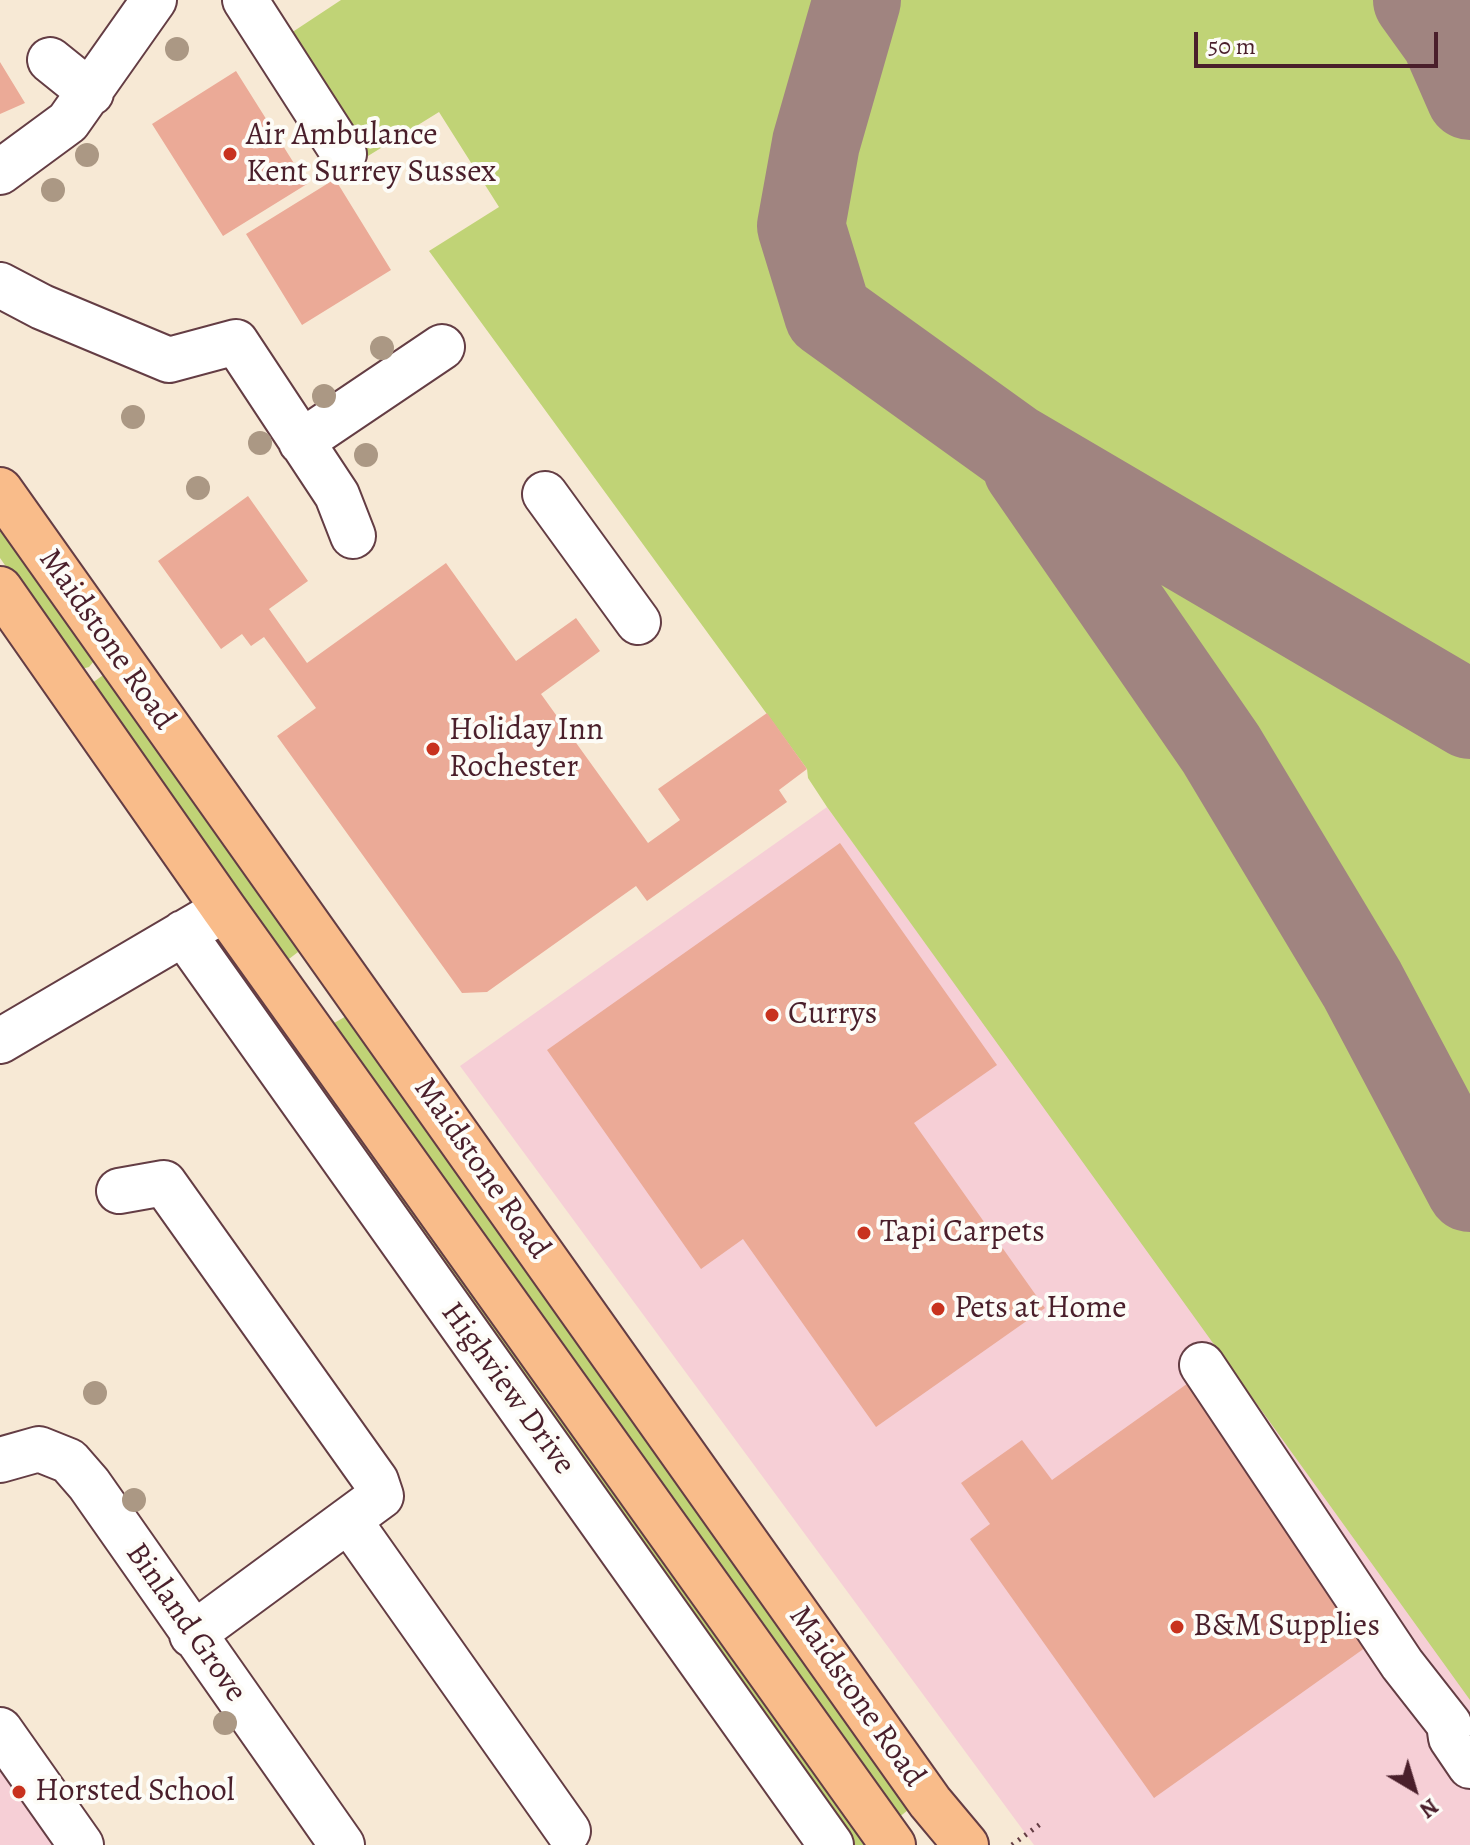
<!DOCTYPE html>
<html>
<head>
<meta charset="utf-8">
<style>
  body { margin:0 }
  #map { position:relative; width:1470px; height:1845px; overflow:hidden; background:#f7e9d5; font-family:Alegreya,serif }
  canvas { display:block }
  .north { position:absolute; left:1374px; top:1749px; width:80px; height:80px; -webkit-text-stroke:6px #fdfcf7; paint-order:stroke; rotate:142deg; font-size:22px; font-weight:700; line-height:32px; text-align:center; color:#4a1f2b }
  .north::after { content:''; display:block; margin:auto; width:28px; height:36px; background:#4a1f2b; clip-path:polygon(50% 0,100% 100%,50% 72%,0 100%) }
  .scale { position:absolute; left:1194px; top:32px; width:244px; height:36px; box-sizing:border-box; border:4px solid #4a1f2b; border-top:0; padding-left:10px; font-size:24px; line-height:28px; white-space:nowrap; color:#4a1f2b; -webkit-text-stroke:6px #fdfcf7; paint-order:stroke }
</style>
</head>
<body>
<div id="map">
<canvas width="1470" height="1845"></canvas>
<div class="north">N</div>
<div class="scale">50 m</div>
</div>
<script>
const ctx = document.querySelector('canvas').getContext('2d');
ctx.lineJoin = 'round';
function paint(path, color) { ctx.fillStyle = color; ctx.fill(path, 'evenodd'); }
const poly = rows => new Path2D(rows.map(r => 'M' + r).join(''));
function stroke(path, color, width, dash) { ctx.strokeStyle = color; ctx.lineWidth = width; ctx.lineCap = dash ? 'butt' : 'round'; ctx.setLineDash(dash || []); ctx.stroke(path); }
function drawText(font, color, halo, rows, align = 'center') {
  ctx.font = font + ' Alegreya,serif'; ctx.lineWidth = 8; ctx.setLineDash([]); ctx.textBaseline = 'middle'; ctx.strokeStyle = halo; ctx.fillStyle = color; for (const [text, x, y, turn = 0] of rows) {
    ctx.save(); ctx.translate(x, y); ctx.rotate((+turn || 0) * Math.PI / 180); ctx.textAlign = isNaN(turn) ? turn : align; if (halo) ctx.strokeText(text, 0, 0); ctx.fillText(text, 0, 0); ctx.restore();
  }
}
const built = poly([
  [827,807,1470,1692,1470,1845,1034,1845,460,1066],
  [0,1739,74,1845,0,1845]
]);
const green = poly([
  [341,0,1470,0,1470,1700,827,807,808,778,807,769,429,251,499,207,439,112,368,156,291,33],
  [0,524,94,661,89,667,78,670,0,558],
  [106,673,302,949,285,962,88,686],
  [348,1015,912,1807,894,1821,329,1026],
  [296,1044,873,1845,849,1845,287,1052]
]);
const taxiway = poly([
  [857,0,816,143,801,226,828,314,1013,447,1470,715],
  [1417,0,1445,39,1470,96],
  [1027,468,1221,749,1362,984,1470,1188]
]);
const building = poly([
  [0,62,25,103,0,114],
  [236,71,307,184,223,236,152,124],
  [335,179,391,270,302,325,246,234],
  [248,496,308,581,269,609,307,663,446,563,516,661,576,618,600,651,541,694,648,843,680,820,658,789,767,713,807,769,779,790,787,802,647,901,636,886,487,992,462,993,277,736,316,708,264,637,251,646,242,634,221,649,158,561],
  [840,843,997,1065,914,1123,1045,1308,876,1427,743,1239,701,1269,547,1050],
  [1191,1381,1376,1640,1154,1798,970,1539,990,1524,961,1483,1022,1440,1052,1480]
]);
const path = poly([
  [1012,1845,1043,1822]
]);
const minor = poly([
  [245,0,344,154],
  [50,60,91,93],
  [0,172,68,122,154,0],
  [0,285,42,307,169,360,236,342,337,495,353,536],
  [301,442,442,347],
  [545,494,638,622],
  [183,933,831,1845],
  [0,1041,208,919],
  [119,1191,164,1183,376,1481,381,1496,192,1635],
  [1202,1365,1402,1664,1449,1724,1451,1738,1470,1766],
  [0,1460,39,1449,69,1461,89,1484,342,1845],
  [350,1522,568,1831],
  [0,1730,81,1845]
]);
const major = poly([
  [0,490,930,1802,966,1845],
  [0,589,224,909,893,1845]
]);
const trees = [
  [177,49],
  [87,155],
  [53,190],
  [382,348],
  [324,396],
  [133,417],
  [260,443],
  [366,455],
  [198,488],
  [95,1393],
  [134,1500],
  [225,1723]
];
const markers = [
  [230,154,8,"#c8321e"],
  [433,749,8,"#c8321e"],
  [772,1015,8,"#c8321e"],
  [864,1233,8,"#c8321e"],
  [938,1309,8,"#c8321e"],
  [1177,1627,8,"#c8321e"],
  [19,1792,8,"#c8321e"]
];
const poiNames = [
  ["Air Ambulance",246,136],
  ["Kent Surrey Sussex",246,173],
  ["Holiday Inn",449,731],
  ["Rochester",449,768],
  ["Currys",788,1015],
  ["Tapi Carpets",880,1233],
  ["Pets at Home",954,1309],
  ["B&M Supplies",1193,1627],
  ["Horsted School",35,1792]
];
const streetNames = [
  ["Maidstone Road",106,640,55],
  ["Maidstone Road",481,1169,55],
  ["Highview Drive",507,1389,54],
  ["Binland Grove",185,1623,55],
  ["Maidstone Road",856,1697,55]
];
paint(built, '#f6cfd6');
paint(green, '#c0d376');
stroke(taxiway, '#a08480', 88);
paint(building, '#ebaa97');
stroke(minor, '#643d44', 48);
stroke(major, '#643d44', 48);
stroke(path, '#643d44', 5, [2, 6]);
stroke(minor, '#fff', 44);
stroke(major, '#f9bc8a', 44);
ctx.fillStyle = '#ab9884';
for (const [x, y] of trees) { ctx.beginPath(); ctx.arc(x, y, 12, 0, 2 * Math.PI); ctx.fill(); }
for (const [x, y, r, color] of markers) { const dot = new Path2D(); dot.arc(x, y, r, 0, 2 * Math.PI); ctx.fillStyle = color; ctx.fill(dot); stroke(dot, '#fdfcf7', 3); }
drawText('32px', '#4a1f2b', '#fdfcf7', poiNames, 'left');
drawText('32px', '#4a1f2b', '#fdfcf7', streetNames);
</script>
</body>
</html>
